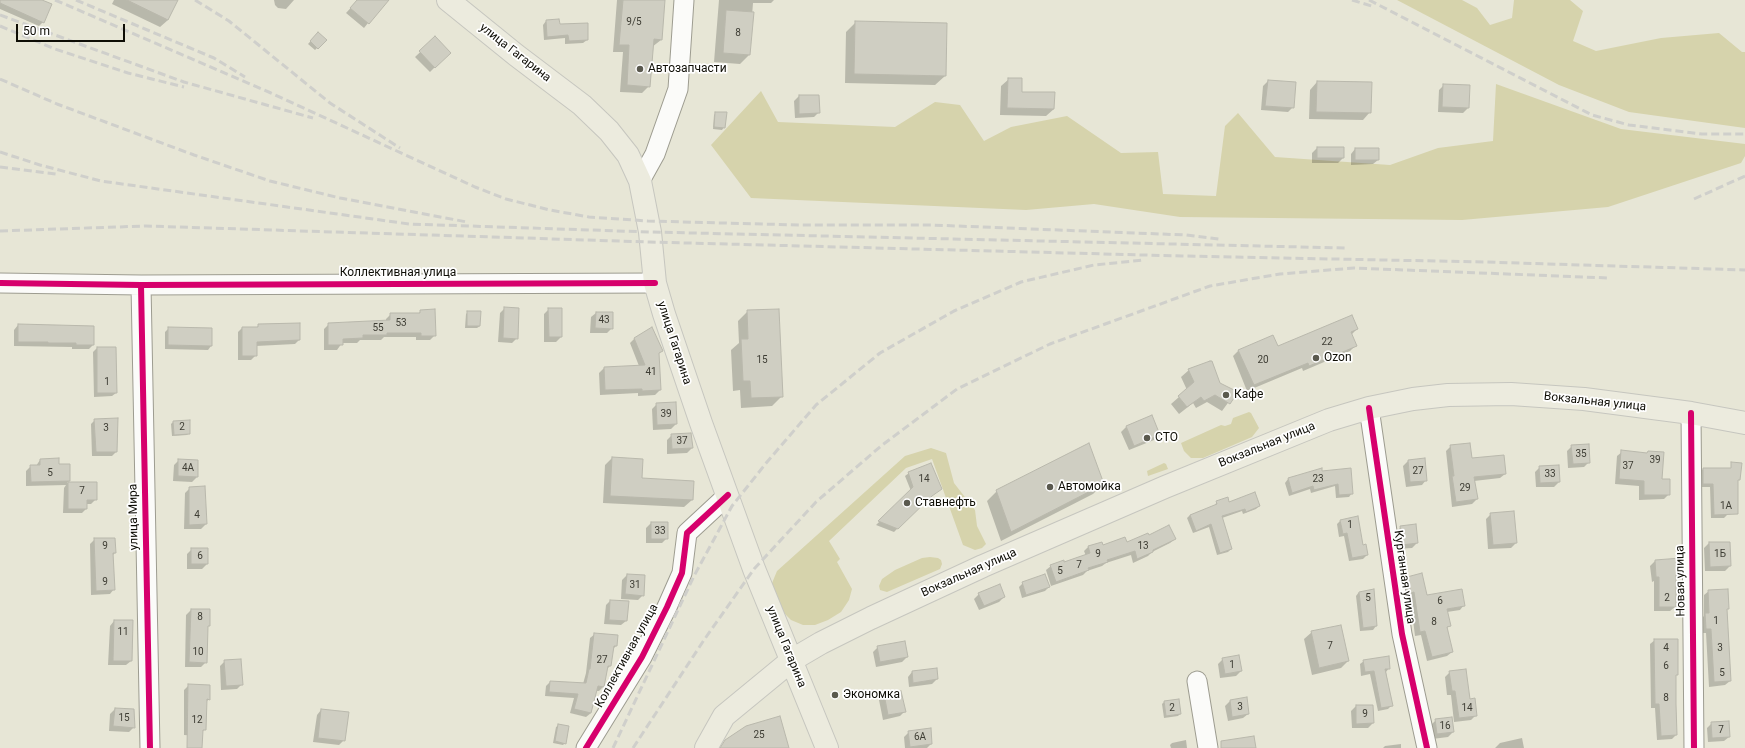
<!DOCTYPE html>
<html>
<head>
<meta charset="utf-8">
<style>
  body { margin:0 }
  #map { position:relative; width:1745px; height:748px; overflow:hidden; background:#e7e6d6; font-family:Roboto,sans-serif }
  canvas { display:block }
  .scale { position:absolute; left:16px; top:24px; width:109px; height:18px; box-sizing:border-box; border:2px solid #0e0d05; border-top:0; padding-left:5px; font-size:12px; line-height:14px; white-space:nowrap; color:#0e0d05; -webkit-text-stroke:3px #fff; paint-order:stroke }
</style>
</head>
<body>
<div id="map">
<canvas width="1745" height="748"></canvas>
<div class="scale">50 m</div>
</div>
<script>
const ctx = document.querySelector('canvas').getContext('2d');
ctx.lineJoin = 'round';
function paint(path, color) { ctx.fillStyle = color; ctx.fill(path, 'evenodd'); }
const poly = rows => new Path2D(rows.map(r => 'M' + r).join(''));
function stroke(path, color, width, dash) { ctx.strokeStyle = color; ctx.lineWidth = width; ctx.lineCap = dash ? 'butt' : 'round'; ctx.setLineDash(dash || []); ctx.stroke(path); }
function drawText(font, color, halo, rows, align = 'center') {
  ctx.font = font + ' Roboto,sans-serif'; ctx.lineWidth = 3.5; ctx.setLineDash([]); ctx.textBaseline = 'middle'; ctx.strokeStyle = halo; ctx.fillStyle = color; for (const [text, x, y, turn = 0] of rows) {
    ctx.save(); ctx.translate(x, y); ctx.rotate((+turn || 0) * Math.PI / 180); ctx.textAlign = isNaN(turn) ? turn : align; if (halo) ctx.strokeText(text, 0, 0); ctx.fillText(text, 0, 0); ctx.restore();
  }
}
const green = poly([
  [1397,0,1462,0,1477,8,1490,25,1512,18,1514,0,1570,0,1583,11,1573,41,1596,51,1661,38,1719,33,1742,52,1745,52,1745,128,1629,112,1559,85],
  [1496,84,1621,129,1745,144,1745,156,1741,163,1608,207,1462,220,1180,217,1094,204,1026,210,751,198,711,145,761,91,778,122,895,127,935,102,960,105,984,141,1011,127,1067,116,1121,153,1158,152,1163,194,1216,196,1225,126,1238,113,1275,157,1390,165,1438,148,1493,141],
  [1249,412,1251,413,1259,428,1252,437,1203,458,1191,458,1184,451,1181,443,1221,425,1225,426,1231,424,1233,418],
  [931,448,946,453,954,483,975,510,977,526,986,544,982,548,975,550,963,545,932,459,906,468,829,541,840,559,837,562,852,589,849,600,841,612,828,620,815,625,803,625,791,620,784,613,770,588,777,571,905,456],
  [1164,463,1166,464,1168,469,1148,476,1147,471],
  [930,557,938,558,941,560,942,564,940,569,887,592,880,590,879,586,882,579,895,570,922,558]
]);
const shadow = poly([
  [0,0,40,0,43,22,39,26,0,9],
  [114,0,177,0,168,20,160,27,112,4],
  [274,0,294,0,286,9,278,8,275,5],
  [358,0,379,0,368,23,364,28,346,13],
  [617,0,664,0,661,40,652,47,649,86,642,93,620,92,623,52,613,52],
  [719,0,774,0,771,3,753,3,749,55,740,64,714,62],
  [546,21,559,25,587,40,583,43,565,44,565,38,544,40,543,25],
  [856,22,945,76,935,85,845,83,846,32],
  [318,33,325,40,315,50,308,44],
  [435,38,449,53,430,72,415,57],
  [1009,79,1021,93,1054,109,1046,116,1000,115,1001,86],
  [1268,81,1293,107,1288,112,1261,110,1263,86],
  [1317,82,1370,112,1363,120,1309,119,1310,90],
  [1444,85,1468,108,1463,113,1438,112,1439,90],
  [799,96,819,112,814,117,795,118,794,101],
  [716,113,724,127,722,130,713,129,714,115],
  [1317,148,1343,158,1338,163,1312,163,1312,153],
  [1355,149,1378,160,1373,164,1351,165,1351,154],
  [505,308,517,338,512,343,498,342,500,313],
  [549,309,561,337,556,342,544,342,544,314],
  [421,311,435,335,430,340,416,340,416,337,384,337,381,340,360,340,357,343,342,343,337,350,324,350,324,329,329,324,386,322,386,319,391,314,418,314],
  [748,311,782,396,772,406,741,408,740,390,733,391,731,350,739,343,738,321],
  [468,312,480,312,480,326,477,328,465,328,466,314],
  [596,313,612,313,612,328,607,333,590,333,591,317],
  [18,325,93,345,89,349,72,349,72,347,14,346,14,330],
  [259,325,299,340,295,344,256,346,256,355,251,360,238,360,238,332,242,328,256,328],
  [169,328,211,346,208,350,165,349,165,332],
  [1357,329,1351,335,1356,345,1350,351,1303,371,1302,368,1247,391,1233,356,1239,350,1277,348],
  [635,338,661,351,658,355,660,390,655,395,638,396,638,393,600,395,599,373,604,368,639,366,630,343],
  [97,348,116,393,112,396,94,397,93,352],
  [1189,370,1219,384,1236,392,1222,411,1207,402,1196,408,1193,403,1179,414,1171,404,1187,390,1181,377],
  [657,404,676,424,671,429,653,430,652,409],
  [1151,416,1159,435,1154,440,1129,450,1121,432,1126,427],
  [95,420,116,452,112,456,92,456,91,424],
  [173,422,189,433,187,435,172,436,171,424],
  [672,435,692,448,687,453,667,454,667,440],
  [1451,446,1471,459,1505,474,1500,478,1474,481,1477,499,1472,504,1452,507,1446,451],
  [1572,446,1589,462,1584,467,1568,468,1567,451],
  [1622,452,1646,454,1648,452,1669,494,1664,499,1639,500,1639,486,1615,484,1617,456],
  [612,458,641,479,693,482,692,500,684,507,603,503,605,465],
  [40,460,69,481,67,483,96,483,96,499,91,504,86,504,86,509,82,513,63,513,64,488,66,485,26,486,26,471,31,466,36,466],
  [179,460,197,477,192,482,173,481,174,465],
  [1408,461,1426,480,1422,485,1406,487,1403,466],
  [1540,467,1559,482,1554,487,1536,487,1535,472],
  [1703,469,1727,469,1728,514,1724,518,1711,518,1710,487,1699,487,1699,473],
  [1321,470,1321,472,1352,493,1349,497,1336,498,1335,486,1311,493,1310,489,1289,496,1285,483,1288,479],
  [909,473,940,489,927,499,894,532,876,525,911,491,905,476],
  [1103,484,1093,494,1001,541,987,501,997,491],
  [190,488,206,524,201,529,184,529,185,493],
  [1217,502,1259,506,1256,509,1243,514,1242,511,1222,518,1231,549,1228,552,1217,555,1209,527,1193,533,1187,518,1190,515,1214,506],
  [1491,514,1516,543,1511,548,1488,549,1486,519],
  [1340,521,1362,546,1367,555,1363,559,1349,561,1344,536,1339,537,1337,524],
  [651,523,667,538,662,543,646,543,646,528],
  [1401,527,1417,543,1412,548,1397,549,1396,532],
  [1148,536,1175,539,1170,543,1152,552,1148,556,1133,563,1131,555,1106,563,1102,566,1087,571,1083,575,1051,586,1046,570,1051,566,1086,556,1084,551,1089,546,1126,543],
  [95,539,114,539,115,553,113,555,114,589,110,594,91,595,90,544],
  [1709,543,1730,566,1725,571,1705,571,1704,548],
  [192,549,207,564,202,569,187,569,187,554],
  [1655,561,1680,574,1675,580,1675,607,1670,611,1654,611,1654,581,1652,582,1650,566],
  [627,575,643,595,638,600,621,599,622,580],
  [1407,577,1426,596,1464,605,1460,610,1447,612,1449,626,1447,628,1452,652,1447,656,1427,661,1421,635,1415,636,1410,596,1406,596,1403,582],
  [1023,583,1049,587,1045,591,1022,598,1019,587],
  [1709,591,1728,608,1726,610,1730,681,1725,685,1709,687,1706,633,1702,633,1701,619,1704,616,1704,595],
  [1359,592,1376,626,1373,630,1360,631,1356,596],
  [979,594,1004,597,999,602,979,610,974,599],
  [610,601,626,621,621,625,604,624,606,605],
  [191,610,209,625,207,628,206,662,201,667,185,667,186,615],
  [114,621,131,661,126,665,108,665,110,626],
  [1312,632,1348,661,1341,668,1312,675,1304,639],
  [595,634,616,646,612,650,610,666,606,670,603,687,599,691,596,691,591,713,586,717,570,713,574,698,545,696,546,686,550,682,583,684,586,673,590,638],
  [1655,640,1677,674,1675,676,1676,735,1672,739,1657,740,1655,708,1651,708,1650,644],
  [878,647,907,657,902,662,876,667,873,652],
  [1223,659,1241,671,1236,676,1220,678,1218,664],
  [225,661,242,684,237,689,221,690,220,666],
  [1364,661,1389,668,1386,672,1392,705,1388,709,1378,711,1370,674,1361,676,1360,664],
  [912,672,937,679,932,684,909,687,908,677],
  [1450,672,1469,700,1476,715,1471,720,1454,722,1451,695,1447,695,1445,677],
  [189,685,209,699,206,702,205,729,197,736,184,735,184,690],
  [900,692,905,711,900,716,883,720,879,700,884,695],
  [1246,699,1248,714,1243,718,1228,721,1225,706,1230,701],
  [1164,702,1180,714,1178,716,1164,718,1162,704],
  [1356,706,1373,723,1368,728,1352,728,1351,711],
  [115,709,134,727,129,732,109,731,110,714],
  [321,710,344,740,339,745,313,742,317,715],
  [1436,720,1453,732,1448,737,1432,739,1431,725],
  [1712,723,1729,737,1724,741,1708,742,1707,728],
  [559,725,565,743,563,745,553,743,556,727],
  [909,732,931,744,927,748,905,748,904,737],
  [1522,738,1524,748,1495,748,1500,743],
  [1186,740,1187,748,1171,748,1170,745,1172,743],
  [1401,744,1401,748,1383,748,1385,746]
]);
const building = poly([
  [0,0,42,0,52,4,44,23,0,3,0,0],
  [127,0,178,0,168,20,127,0],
  [357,0,389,0,369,24,350,8,357,0],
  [623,0,665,0,662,40,654,39,650,87,627,85,629,45,619,45,623,0],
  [726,10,754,12,750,55,723,53,726,10],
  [559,19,560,24,588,23,588,40,569,41,568,35,547,37,546,20,559,19],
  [855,21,947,23,946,76,854,74,855,21],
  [318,32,327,40,318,49,310,41,318,32],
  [435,36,451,53,435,68,419,51,435,36],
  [1008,78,1022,78,1022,92,1055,92,1054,109,1007,108,1008,78],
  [1268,80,1296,82,1294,108,1265,106,1268,80],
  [1317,81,1372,82,1371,113,1316,112,1317,81],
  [1443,84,1470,85,1469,108,1442,107,1443,84],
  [799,95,819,95,820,113,799,114,799,95],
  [715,112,727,112,725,128,714,127,715,112],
  [1317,147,1344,147,1344,158,1317,158,1317,147],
  [1355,148,1379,148,1379,160,1355,160,1355,148],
  [504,307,519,308,518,339,503,338,504,307],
  [548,308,562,308,562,337,549,337,548,308],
  [435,309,436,336,421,336,421,333,387,333,387,335,363,335,363,338,343,339,343,345,328,345,328,323,390,320,390,313,420,313,420,310,435,309],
  [779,309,783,397,751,398,750,381,743,381,741,339,748,339,747,310,779,309],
  [467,311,481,311,480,326,467,326,467,311],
  [596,312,613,312,613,329,595,328,596,312],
  [1352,315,1358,329,1351,332,1357,346,1309,366,1308,363,1254,385,1238,350,1273,335,1278,346,1352,315],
  [300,323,300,340,257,342,257,356,242,356,242,327,258,327,258,324,300,323],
  [18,324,94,326,94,345,76,345,76,343,48,343,48,342,18,342,18,324],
  [168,327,212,328,212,346,168,345,168,327],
  [652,327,663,351,659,353,661,390,642,391,642,389,605,390,604,367,645,365,634,338,652,327],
  [97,347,116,347,117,393,97,393,97,347],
  [1210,361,1212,361,1220,383,1238,392,1230,404,1215,395,1204,401,1201,397,1187,407,1178,396,1194,382,1188,369,1210,361],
  [676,402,677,424,657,425,656,403,676,402],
  [1152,415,1160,435,1134,446,1126,426,1152,415],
  [118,418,117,452,96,452,94,419,118,418],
  [190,420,190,434,174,435,173,421,190,420],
  [691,433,693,448,672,449,671,434,691,433],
  [1089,443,1104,484,1011,532,996,490,1089,443],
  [1470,443,1472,458,1504,455,1506,474,1474,477,1478,499,1456,502,1452,476,1454,476,1450,445,1470,443],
  [1589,444,1590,463,1573,464,1571,445,1589,444],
  [1621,450,1647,453,1648,451,1664,452,1662,479,1670,479,1670,495,1644,495,1644,481,1619,479,1621,450],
  [612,457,643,459,642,478,694,481,693,500,610,496,612,457],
  [59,458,59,464,70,464,70,481,31,482,30,465,40,465,40,459,59,458],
  [1425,458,1427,481,1410,482,1408,460,1425,458],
  [178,459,198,460,198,477,178,476,178,459],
  [1731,462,1742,463,1740,480,1738,480,1738,514,1714,515,1713,484,1703,484,1703,468,1731,468,1731,462],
  [931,463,942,489,932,496,898,529,878,521,913,487,908,472,931,463],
  [1559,465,1560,482,1540,483,1539,466,1559,465],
  [1322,468,1322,471,1351,468,1353,494,1339,495,1338,484,1314,490,1313,486,1292,493,1288,478,1322,468],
  [68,482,97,482,97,500,87,500,87,509,68,509,68,482],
  [205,486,207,524,189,525,189,487,205,486],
  [1255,492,1260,506,1246,512,1245,509,1222,516,1232,549,1220,553,1211,524,1196,531,1190,515,1217,504,1216,501,1228,497,1229,502,1255,492],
  [1514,511,1517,543,1493,545,1490,513,1514,511],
  [1358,516,1363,545,1366,544,1368,555,1352,558,1347,533,1343,534,1340,520,1358,516],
  [651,522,668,522,668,539,651,539,651,522],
  [1416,524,1418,543,1402,545,1400,526,1416,524],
  [1169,525,1176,539,1153,550,1153,552,1137,559,1135,551,1107,560,1108,562,1088,568,1089,570,1056,582,1050,565,1064,560,1064,562,1090,553,1088,546,1102,542,1103,545,1125,537,1127,542,1148,533,1149,535,1169,525],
  [94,538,115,538,116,553,113,553,115,590,96,591,94,538],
  [1709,542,1730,542,1731,566,1710,567,1709,542],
  [191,548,208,548,208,564,191,564,191,548],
  [1681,558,1681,575,1676,575,1676,607,1659,607,1659,577,1656,577,1655,560,1681,558],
  [1422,573,1427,595,1462,589,1465,606,1447,609,1451,626,1447,627,1453,652,1432,657,1425,631,1420,632,1414,592,1411,593,1407,577,1422,573],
  [627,574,645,575,644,596,625,594,627,574],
  [1045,574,1050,587,1026,595,1022,582,1045,574],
  [1000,584,1005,597,984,606,978,593,1000,584],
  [1374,589,1377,626,1363,628,1359,592,1374,589],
  [1728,589,1729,609,1727,609,1731,681,1714,682,1711,629,1706,629,1705,613,1709,613,1708,590,1728,589],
  [610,600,629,601,627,621,609,620,610,600],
  [191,609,210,609,210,626,208,626,207,663,189,662,191,609],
  [114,620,133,620,132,661,113,661,114,620],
  [1341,625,1349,661,1319,668,1311,631,1341,625],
  [594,633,618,635,617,646,614,646,611,666,608,666,604,687,598,686,591,713,574,709,578,694,549,692,550,681,586,683,589,669,590,669,594,633],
  [1654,639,1678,639,1678,675,1676,675,1676,704,1677,735,1661,736,1659,704,1655,704,1654,639],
  [905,641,908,657,880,662,877,646,905,641],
  [1239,655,1242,671,1225,674,1222,658,1239,655],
  [1389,656,1390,669,1385,669,1393,706,1381,708,1374,671,1365,672,1363,660,1389,656],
  [241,659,243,685,226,686,224,660,241,659],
  [937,668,938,679,913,683,912,671,937,668],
  [1466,669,1470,699,1475,698,1477,716,1459,718,1455,691,1452,691,1449,671,1466,669],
  [188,684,210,685,210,700,207,699,206,730,203,730,202,748,187,748,188,684],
  [901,691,906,712,888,715,884,694,901,691],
  [1247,697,1249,714,1232,717,1230,700,1247,697],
  [1179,699,1181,714,1166,716,1164,701,1179,699],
  [1356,705,1373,705,1374,723,1356,724,1356,705],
  [115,708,134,709,135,728,113,726,115,708],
  [321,709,349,712,345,741,318,738,321,709],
  [780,716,789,748,720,748,725,740,746,726,780,716],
  [1452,717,1454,732,1437,734,1435,719,1452,717],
  [1729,721,1730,737,1712,738,1711,722,1729,721],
  [558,724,569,726,566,744,555,741,558,724],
  [931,728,932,744,910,747,908,731,931,728],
  [1254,736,1256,748,1221,748,1221,741,1254,736]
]);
const minor = poly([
  [640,181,655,154,678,89,684,0],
  [0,283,141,285,655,283],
  [141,285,150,748],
  [1369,408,1402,634,1427,748],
  [1691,413,1694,748],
  [1197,681,1208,748],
  [586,748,642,657,667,607,682,573,687,533,728,495]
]);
const major = poly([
  [448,0,516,55,582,105,609,131,628,155,640,181,650,232,655,283,664,314,701,423,754,569,827,748],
  [706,748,724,716,792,660,821,643,871,618,983,566,1165,487,1329,420,1369,408,1413,399,1448,395,1511,394,1584,399,1691,413,1745,423]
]);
const rail = poly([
  [55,0,271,93,475,187,506,199,550,210,589,217,648,221,799,225,931,225,1186,235,1219,239],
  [76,0,214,58,245,77],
  [195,0,229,21,330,103,400,148],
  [1352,0,1375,7],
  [1369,0,1592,115,1629,125,1702,134,1745,134],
  [0,15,184,82,313,118],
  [0,26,55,49,128,73,184,87],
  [0,79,57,104,194,155,270,181,340,198,467,222],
  [0,152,40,165,101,181,409,224,650,232,1346,248],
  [0,167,56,174],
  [1694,199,1745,176],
  [0,231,146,226,650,242,1182,256,1485,262,1745,270],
  [613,748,694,576,732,506,767,462,816,405,880,353,954,311,1021,282,1094,265,1144,260],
  [633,748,704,640,754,569,816,502,881,446,957,389,1050,344,1210,286,1280,274,1354,268,1609,278]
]);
const cycleway = poly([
  [0,283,141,285,655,283],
  [141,285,150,748],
  [1369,408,1402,634,1427,748],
  [1691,413,1694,748],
  [586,748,642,657,667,607,682,573,687,533,728,495]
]);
const markers = [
  [640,69,4,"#5a594e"],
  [1316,358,4,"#5a594e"],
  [1226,395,4,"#5a594e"],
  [1147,438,4,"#5a594e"],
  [1050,487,4,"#5a594e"],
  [907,503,4,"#5a594e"],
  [835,695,4,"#5a594e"]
];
const numberNames = [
  ["9/5",634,22],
  ["8",738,33],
  ["43",604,320],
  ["53",401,323],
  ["55",378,328],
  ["22",1327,342],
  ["15",762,360],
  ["20",1263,360],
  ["41",651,372],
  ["1",107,382],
  ["39",666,414],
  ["2",182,427],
  ["3",106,428],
  ["37",682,441],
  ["35",1581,454],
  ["39",1655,460],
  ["37",1628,466],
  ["4А",188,468],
  ["27",1418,471],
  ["5",50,473],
  ["33",1550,474],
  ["14",924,479],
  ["23",1318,479],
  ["29",1465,488],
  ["7",82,491],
  ["1А",1726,506],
  ["4",197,515],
  ["1",1350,525],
  ["33",660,531],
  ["9",105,546],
  ["13",1143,546],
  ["9",1098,554],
  ["1Б",1720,554],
  ["6",200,556],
  ["7",1079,565],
  ["5",1060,571],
  ["9",105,582],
  ["31",635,585],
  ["5",1368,598],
  ["2",1667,598],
  ["6",1440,601],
  ["8",200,617],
  ["1",1716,621],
  ["8",1434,622],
  ["11",123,632],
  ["7",1330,646],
  ["4",1666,648],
  ["3",1720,648],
  ["10",198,652],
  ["27",602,660],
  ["1",1232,665],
  ["6",1666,666],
  ["5",1722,673],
  ["8",1666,698],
  ["3",1240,707],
  ["2",1172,708],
  ["14",1467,708],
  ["9",1365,714],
  ["15",124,718],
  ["12",197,720],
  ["16",1445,726],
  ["7",1721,730],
  ["25",759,735],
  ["6А",920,737]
];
const streetNames = [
  ["улица Гагарина",515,53,38],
  ["Коллективная улица",398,273],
  ["улица Гагарина",674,343,72],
  ["Вокзальная улица",1595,402,6],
  ["Вокзальная улица",1267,445,-22],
  ["улица Мира",134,517,-91],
  ["Вокзальная улица",969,573,-24],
  ["Курганная улица",1404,577,82],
  ["Новая улица",1681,581,-91],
  ["улица Гагарина",786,647,68],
  ["Коллективная улица",627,656,-61]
];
const poiNames = [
  ["Автозапчасти",648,69],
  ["Ozon",1324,358],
  ["Кафе",1234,395],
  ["СТО",1155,438],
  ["Автомойка",1058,487],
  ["Ставнефть",915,503],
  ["Экономка",843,695]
];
paint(green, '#d6d3ac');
paint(shadow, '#0003');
paint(building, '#cfcec2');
stroke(building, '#b9b8ac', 1);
stroke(minor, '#9d9c90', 21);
stroke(major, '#c6c6bf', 24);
stroke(minor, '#fbfbf9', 19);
stroke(major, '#ecebde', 22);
stroke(rail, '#cfcfcb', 3, [8, 4]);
stroke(cycleway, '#d6006c', 6);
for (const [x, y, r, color] of markers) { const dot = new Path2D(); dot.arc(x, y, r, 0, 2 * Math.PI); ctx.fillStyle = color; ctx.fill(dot); stroke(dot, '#fff', 1.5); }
drawText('10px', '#3e3d34', null, numberNames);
drawText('12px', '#0e0d05', '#fff', streetNames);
drawText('12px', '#0e0d05', '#fff', poiNames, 'left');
</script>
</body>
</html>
